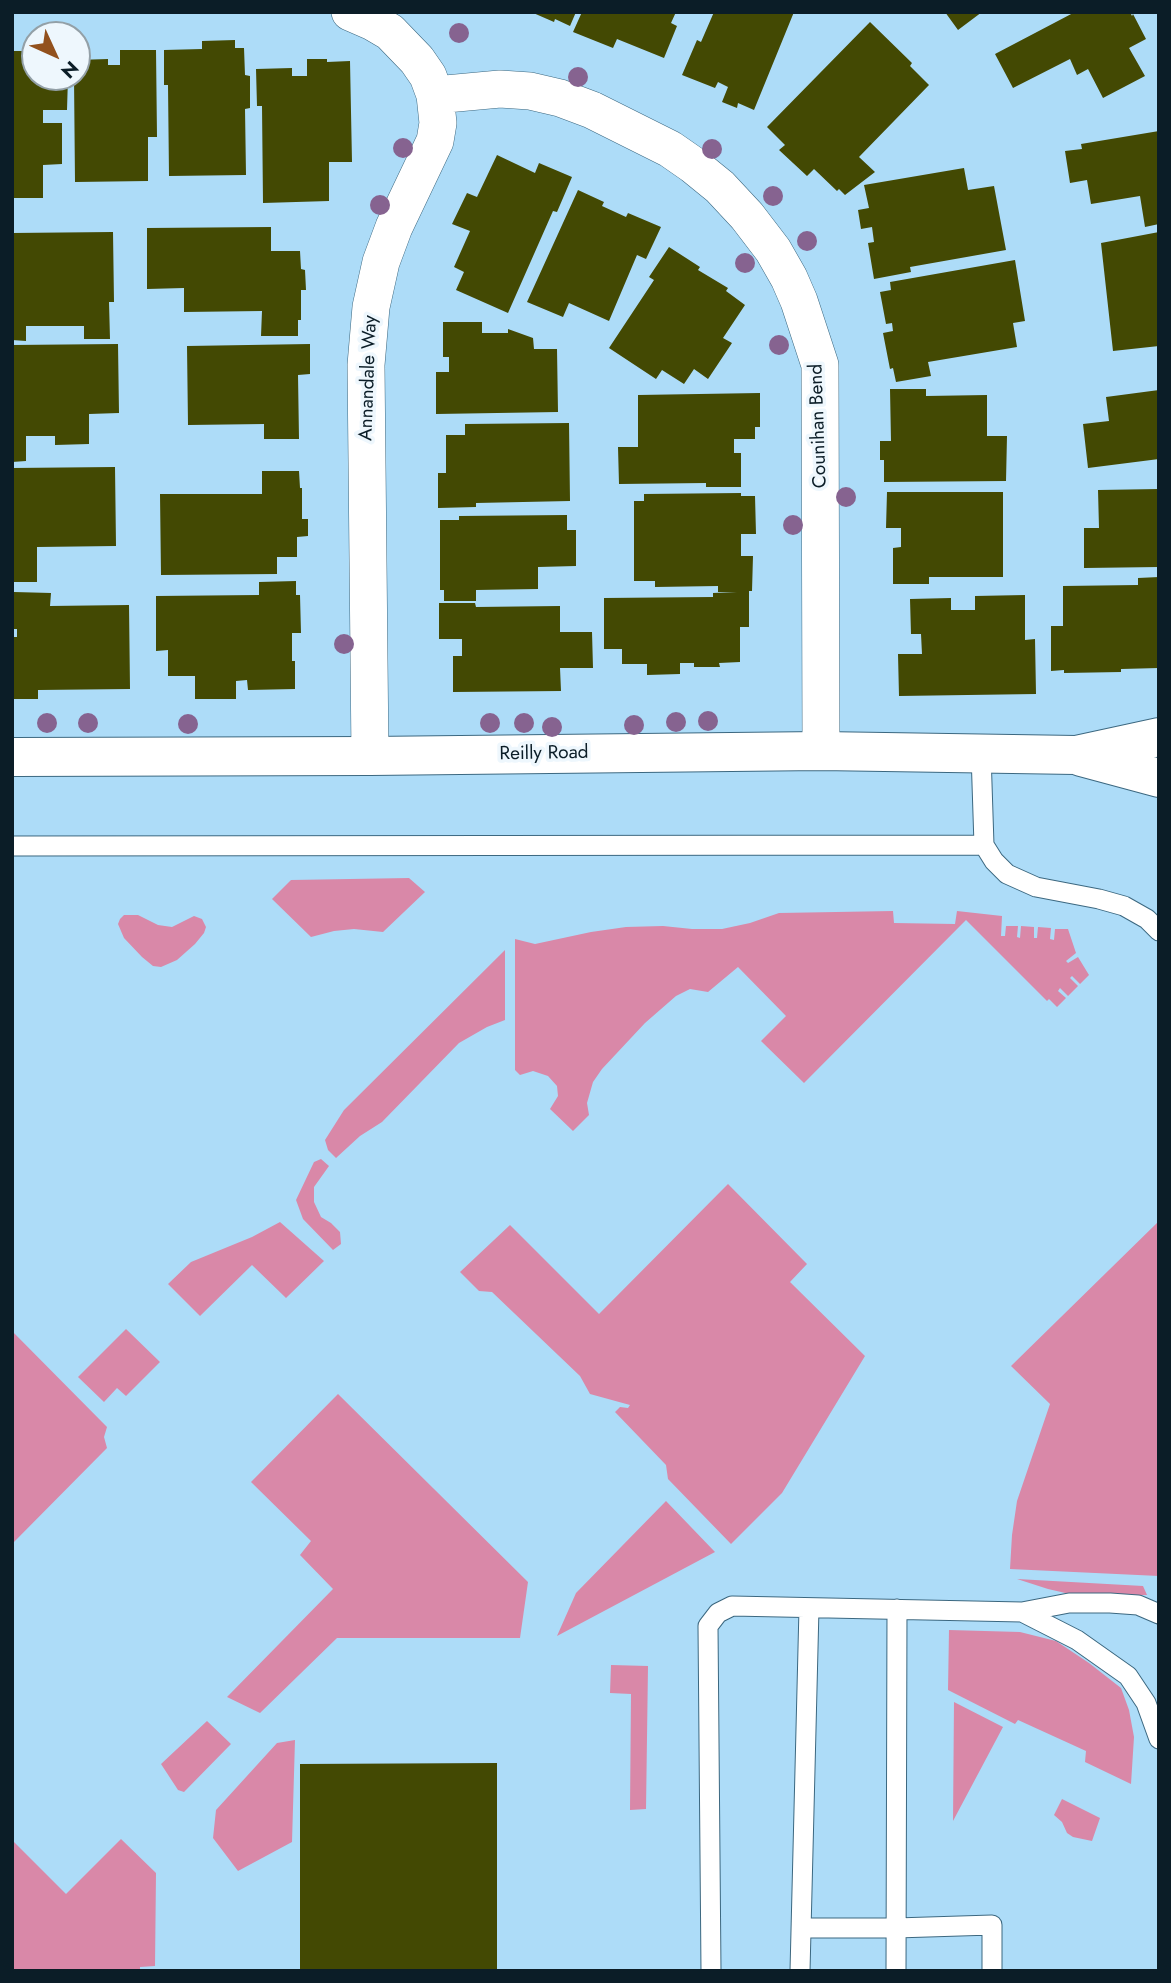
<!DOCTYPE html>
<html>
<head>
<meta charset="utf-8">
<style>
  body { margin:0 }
  #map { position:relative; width:1171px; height:1983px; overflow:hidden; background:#addcf8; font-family:Jost,sans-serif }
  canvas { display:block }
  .frame { position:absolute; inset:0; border:14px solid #0b1d27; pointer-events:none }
  .north { position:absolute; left:21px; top:21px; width:70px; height:70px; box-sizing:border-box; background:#eef7fd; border:2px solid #93a0a7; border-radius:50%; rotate:135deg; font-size:19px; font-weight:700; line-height:28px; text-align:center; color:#0b1d27 }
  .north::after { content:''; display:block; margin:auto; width:24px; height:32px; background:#92511d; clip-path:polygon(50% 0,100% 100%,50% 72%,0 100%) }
</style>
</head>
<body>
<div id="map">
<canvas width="1171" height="1983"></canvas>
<div class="frame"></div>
<div class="north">N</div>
</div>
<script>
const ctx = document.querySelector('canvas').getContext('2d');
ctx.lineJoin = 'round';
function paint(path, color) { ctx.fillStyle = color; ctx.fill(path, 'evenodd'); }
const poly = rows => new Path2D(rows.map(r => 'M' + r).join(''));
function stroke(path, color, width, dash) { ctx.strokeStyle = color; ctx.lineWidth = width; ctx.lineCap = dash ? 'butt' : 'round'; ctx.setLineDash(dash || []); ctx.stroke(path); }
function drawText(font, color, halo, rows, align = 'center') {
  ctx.font = font + ' Jost,sans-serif'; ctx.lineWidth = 7; ctx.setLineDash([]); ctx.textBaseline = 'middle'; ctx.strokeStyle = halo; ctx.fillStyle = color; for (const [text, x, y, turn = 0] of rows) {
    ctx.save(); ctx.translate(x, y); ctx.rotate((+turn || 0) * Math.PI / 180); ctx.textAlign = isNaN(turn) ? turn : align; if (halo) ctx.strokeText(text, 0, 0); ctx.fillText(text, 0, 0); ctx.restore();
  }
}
const green = poly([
  [409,878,425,892,383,932,354,929,334,931,311,937,272,899,291,880],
  [893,911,894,923,955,924,957,911,1002,916,1001,936,1005,936,1006,926,1018,926,1017,937,1020,938,1021,926,1034,927,1034,938,1037,938,1038,927,1051,928,1050,939,1054,940,1055,929,1068,929,1076,953,1066,961,1068,963,1078,957,1089,975,1080,984,1072,976,1070,978,1078,986,1068,996,1060,988,1058,991,1066,998,1057,1007,1049,999,1047,1001,966,920,804,1083,761,1041,786,1016,738,967,708,992,690,989,676,996,645,1023,602,1069,593,1082,587,1103,589,1115,573,1131,550,1109,558,1096,557,1086,548,1076,533,1071,520,1075,515,1070,515,939,535,944,591,932,626,927,663,926,692,929,722,929,750,923,779,913],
  [124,915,138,915,158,925,172,927,194,916,202,919,206,927,204,933,195,944,177,960,161,967,153,966,142,957,124,938,118,924,120,919],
  [505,950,505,1020,487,1027,459,1043,382,1122,360,1136,336,1158,328,1150,325,1140,344,1110],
  [321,1159,329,1166,314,1187,314,1202,321,1217,331,1223,340,1232,341,1244,333,1250,303,1219,296,1200,314,1162],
  [728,1184,807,1264,790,1282,865,1356,782,1493,731,1544,668,1479,666,1465,615,1412,620,1407,628,1408,630,1405,590,1394,580,1376,492,1292,479,1291,460,1272,510,1225,599,1314],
  [1159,1221,1159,1576,1010,1569,1012,1535,1017,1501,1050,1404,1011,1366],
  [280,1222,324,1261,286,1298,252,1265,200,1316,168,1284,191,1262,252,1237],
  [126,1329,160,1362,126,1396,117,1388,104,1402,78,1377],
  [12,1331,107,1427,104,1437,107,1448,12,1544],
  [338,1394,528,1582,520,1638,337,1638,260,1713,227,1697,333,1589,300,1555,311,1541,251,1482],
  [666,1501,715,1552,557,1636,576,1593],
  [1017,1579,1143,1586,1147,1595,1074,1595,1048,1589],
  [949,1630,1020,1632,1056,1641,1089,1663,1121,1688,1129,1710,1134,1737,1131,1784,1085,1762,1086,1751,1018,1720,1015,1724,948,1690],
  [611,1665,648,1666,646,1809,630,1810,631,1694,610,1693],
  [954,1702,1003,1727,953,1821],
  [207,1721,231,1744,184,1792,178,1790,161,1764],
  [295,1740,292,1842,238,1871,213,1838,216,1810,277,1743],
  [1062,1799,1100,1818,1092,1841,1073,1837,1067,1833,1062,1822,1054,1815],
  [121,1839,156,1873,155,1966,140,1967,140,1971,12,1971,12,1840,66,1894]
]);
const building = poly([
  [531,12,576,12,570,26,555,19,554,22],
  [582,12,676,12,671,23,677,26,664,58,617,39,613,48,573,32],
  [714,12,794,12,754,110,738,103,737,108,722,102,728,87,718,82,715,88,682,75,697,40,701,42],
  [945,12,982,12,958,30],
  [1075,12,1130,12,1132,16,1133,14,1146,39,1129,48,1145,76,1103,98,1088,69,1077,75,1070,59,1013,88,995,54],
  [870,22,912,63,910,66,929,85,859,157,875,172,845,195,839,189,837,191,814,169,807,176,779,150,785,145,767,127],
  [235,40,235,48,244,48,245,75,250,76,250,108,245,109,246,175,169,176,168,85,164,85,164,50,202,49,202,41],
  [120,50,156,50,157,137,148,137,148,181,75,182,74,77,77,77,77,60,108,59,108,65,120,65],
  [12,51,26,51,27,60,35,60,35,77,68,77,67,110,43,110,43,123,62,123,62,164,43,165,43,198,12,198],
  [307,59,327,59,327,62,350,61,352,162,329,162,329,201,263,203,262,106,257,106,256,69,292,68,292,76,307,76],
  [1159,131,1159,224,1145,227,1140,196,1091,204,1087,180,1070,183,1065,151,1082,149,1081,144],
  [497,155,535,173,539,163,572,177,557,212,553,211,508,313,456,290,464,272,454,267,470,231,452,224,467,193,477,197],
  [964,168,968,190,994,186,1006,250,910,267,911,272,874,279,868,243,874,242,872,227,861,229,858,210,869,208,864,185],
  [578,190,604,202,602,206,626,217,628,213,661,227,646,259,637,255,609,321,569,303,563,317,527,302],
  [271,227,271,251,300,251,301,269,305,270,306,290,301,290,301,320,298,320,298,336,261,336,262,311,184,312,184,288,147,289,147,228],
  [113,232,114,302,109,302,110,339,84,339,84,326,26,326,26,341,12,340,12,233],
  [1159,232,1159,346,1113,351,1101,243],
  [669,247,700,267,698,270,728,288,726,291,745,305,723,338,732,343,708,379,694,369,684,384,662,370,656,379,609,348,654,280,649,277],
  [1015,260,1025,321,1013,323,1017,347,928,362,931,376,896,382,893,368,890,369,883,333,893,331,892,323,886,324,880,292,891,290,890,282],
  [443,322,482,322,482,333,508,333,508,329,533,338,534,349,557,349,558,412,436,414,436,372,449,372,449,357,443,357],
  [118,344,119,413,89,414,89,444,55,445,55,436,26,436,26,461,12,462,12,345],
  [310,344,310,374,298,375,299,439,264,439,264,424,188,425,187,346],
  [890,389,926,389,926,396,987,395,987,436,1007,436,1006,481,884,482,884,460,880,460,880,441,891,441],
  [1159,390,1159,459,1088,468,1083,424,1109,421,1106,397],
  [760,393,760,427,755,427,755,439,734,439,734,453,741,453,741,487,706,487,706,483,619,484,618,447,638,447,638,395],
  [569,423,570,501,476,503,476,507,438,508,438,473,446,473,446,435,465,435,465,424],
  [115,467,116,546,37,547,37,582,12,582,12,468],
  [262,471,299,471,300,488,302,488,302,519,308,519,308,536,297,537,297,557,277,557,277,574,161,575,160,494,262,494],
  [1159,489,1159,567,1084,568,1084,528,1099,528,1098,490],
  [887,492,1003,492,1003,577,929,577,929,584,893,584,893,548,901,547,901,528,886,528],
  [741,493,741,496,755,496,756,534,741,534,741,556,753,556,752,591,749,591,749,627,740,627,740,662,719,663,720,667,694,667,694,663,680,663,680,674,647,675,647,664,622,664,622,649,604,649,604,598,713,597,713,593,737,592,718,592,718,586,655,587,655,581,634,581,634,501,644,501,644,494],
  [567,515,567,530,576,530,576,566,538,567,538,589,476,590,476,601,444,601,444,590,440,590,440,520,459,520,459,516],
  [1159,577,1159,668,1121,669,1121,672,1064,673,1064,670,1051,671,1051,626,1063,626,1063,586,1138,585,1138,578],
  [296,581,296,595,300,595,301,633,292,633,292,661,295,661,295,689,248,690,247,680,236,681,236,699,195,699,195,676,168,676,168,650,156,651,156,596,259,595,259,582],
  [14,592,51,593,50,606,129,605,130,689,38,690,38,699,12,699,12,637,17,637,17,629,14,629],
  [1025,595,1025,640,1035,639,1036,694,899,696,898,654,922,654,921,634,911,634,910,599,951,598,951,610,975,610,975,596],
  [439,603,475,603,476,607,560,606,560,632,592,632,593,668,560,668,561,691,453,692,453,656,462,656,462,639,439,639],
  [497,1763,497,1971,300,1971,300,1764]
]);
const lane = poly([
  [984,845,994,861,1007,874,1036,887,1099,899,1124,906,1147,919,1159,931],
  [12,846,984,845,981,753],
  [1022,1612,1077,1640,1128,1676,1146,1703,1159,1739],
  [801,1928,896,1928,992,1925,992,1971],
  [711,1971,708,1626,718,1613,732,1606,1022,1612,1069,1603,1110,1603,1138,1605,1159,1614],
  [800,1971,809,1608],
  [896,1971,897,1609]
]);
const street = poly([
  [350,12,373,22,390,32,417,60,428,76,435,95,438,123,435,141,394,227,381,262,371,307,366,365,370,756],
  [435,95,500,89,530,91,560,98,592,110,670,149,693,165,720,187,747,216,773,250,789,278,799,301,820,365,821,751]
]);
const secondary = poly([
  [12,757,370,756,821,751,1076,755,1159,737],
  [1081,757,1159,778]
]);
const trees = [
  [459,33],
  [578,77],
  [403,148],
  [712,149],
  [773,196],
  [380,205],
  [807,241],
  [745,263],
  [779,345],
  [846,497],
  [793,525],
  [344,644],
  [708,721],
  [676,722],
  [47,723],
  [88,723],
  [490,723],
  [524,723],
  [188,724],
  [634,725],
  [552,727]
];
const streetNames = [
  ["Annandale Way",369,378,-88],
  ["Counihan Bend",819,426,-92],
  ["Reilly Road",544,754,-1]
];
paint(green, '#d988a8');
paint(building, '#434903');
stroke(lane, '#3c6880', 21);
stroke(street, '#3c6880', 38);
stroke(secondary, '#3c6880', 40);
stroke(lane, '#fff', 19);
stroke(street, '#fff', 37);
stroke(secondary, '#fff', 38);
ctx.fillStyle = '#866390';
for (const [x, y] of trees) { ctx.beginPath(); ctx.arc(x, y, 10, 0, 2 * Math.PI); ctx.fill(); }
drawText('19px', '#0b1d27', '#eef7fd', streetNames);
</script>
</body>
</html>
